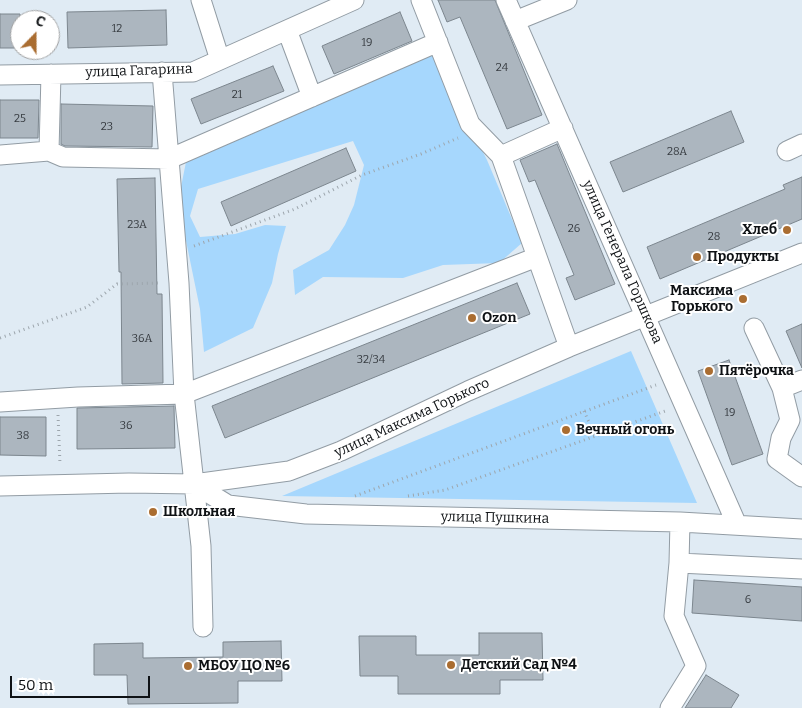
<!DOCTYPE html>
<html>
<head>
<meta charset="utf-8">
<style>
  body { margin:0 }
  #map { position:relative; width:802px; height:708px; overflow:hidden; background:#e0ebf4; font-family:Bitter,serif }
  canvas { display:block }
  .north { position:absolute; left:10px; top:10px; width:50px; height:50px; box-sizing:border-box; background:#fff; border:1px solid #9fa0a1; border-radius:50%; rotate:22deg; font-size:14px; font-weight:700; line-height:20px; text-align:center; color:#0f1215 }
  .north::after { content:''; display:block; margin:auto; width:18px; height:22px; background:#aa6d31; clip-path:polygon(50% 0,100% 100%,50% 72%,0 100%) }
  .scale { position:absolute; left:10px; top:676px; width:140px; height:22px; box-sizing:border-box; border:2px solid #0f1215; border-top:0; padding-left:6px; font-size:15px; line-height:18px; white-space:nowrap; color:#0f1215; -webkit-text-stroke:4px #fff; paint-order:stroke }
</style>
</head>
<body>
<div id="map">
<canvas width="802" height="708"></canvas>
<div class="north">С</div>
<div class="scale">50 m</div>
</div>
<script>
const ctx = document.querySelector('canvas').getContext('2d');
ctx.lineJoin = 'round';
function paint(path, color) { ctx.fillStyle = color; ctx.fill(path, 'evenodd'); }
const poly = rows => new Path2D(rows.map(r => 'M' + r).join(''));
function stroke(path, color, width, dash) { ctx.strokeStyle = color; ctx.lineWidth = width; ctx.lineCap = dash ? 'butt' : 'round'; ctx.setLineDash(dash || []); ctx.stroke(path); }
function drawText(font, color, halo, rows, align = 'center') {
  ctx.font = font + ' Bitter,serif'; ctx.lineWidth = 4; ctx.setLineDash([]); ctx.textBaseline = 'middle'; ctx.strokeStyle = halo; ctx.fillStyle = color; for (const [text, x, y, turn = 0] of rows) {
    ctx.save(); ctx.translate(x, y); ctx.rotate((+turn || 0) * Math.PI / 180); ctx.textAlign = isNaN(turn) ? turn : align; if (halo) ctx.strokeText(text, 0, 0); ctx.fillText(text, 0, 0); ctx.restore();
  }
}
const green = poly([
  [433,53,487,160,522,243,499,263,443,265,403,278,323,277,295,295,293,270,329,250,345,225,354,205,364,165,353,141,198,189,190,216,200,237,235,234,265,225,286,226,278,254,272,283,253,328,204,352,200,309,178,202,187,157],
  [631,351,697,503,282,496]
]);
const building = poly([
  [438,0,495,0,542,115,507,129,460,17,447,22,438,0],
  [166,10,167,45,68,48,67,12,166,10],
  [400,12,412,41,334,74,322,46,400,12],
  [0,14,20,14,20,48,0,48,0,14],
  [273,66,284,91,201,124,191,99,273,66],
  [0,100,39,100,38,138,0,138,0,100],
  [61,104,153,106,152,147,65,146,61,144,61,104],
  [731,111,744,142,623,192,610,162,731,111],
  [557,144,615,284,575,300,566,278,574,275,535,180,529,182,520,160,557,144],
  [346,148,356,171,231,226,221,202,346,148],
  [802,177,802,219,660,279,647,247,785,189,783,185,802,177],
  [155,178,157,294,162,294,163,383,122,384,121,272,119,272,117,179,155,178],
  [517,283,530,314,225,438,212,406,517,283],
  [802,324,802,368,786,331,802,324],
  [729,360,763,454,732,465,698,371,729,360],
  [174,406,175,448,77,449,77,408,174,406],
  [0,417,46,417,46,456,0,455,0,417],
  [694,580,802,587,802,621,692,613,694,580],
  [479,633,542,633,543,680,500,680,500,694,398,694,398,676,360,676,359,636,416,636,416,655,479,655,479,633],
  [281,641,282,681,238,681,238,703,128,704,127,675,94,675,94,644,143,643,143,658,223,657,223,642,281,641],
  [706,675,739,695,731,708,685,708,706,675]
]);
const path = poly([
  [194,246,295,209,362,175,421,154,458,138],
  [0,338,87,307,117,284,161,283],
  [584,411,595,436],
  [58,415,60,464],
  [355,496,656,385],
  [408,496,445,490,668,410]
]);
const minor = poly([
  [201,0,220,60],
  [421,0,470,124,501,156],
  [506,0,737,525],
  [515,21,567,0],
  [287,30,312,97],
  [162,72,179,283,184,394,201,546,203,627],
  [0,75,193,72,354,0],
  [49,151,63,157,169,159,438,42],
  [787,151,802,144],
  [0,155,49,151,51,74],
  [537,257,501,156,563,128],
  [754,328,782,388,790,420,781,438,777,459,802,477],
  [782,388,802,380],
  [0,402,78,397,184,394,537,257,569,347],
  [194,484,228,505,306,514,680,522,802,529],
  [0,486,129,483,194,484,289,471,341,451,468,391,569,347,802,253],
  [680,522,679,563,802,569],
  [670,708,696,666,674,616,679,563]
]);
const markers = [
  [787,230,5,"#aa6d31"],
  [697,257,5,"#aa6d31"],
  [743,299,5,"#aa6d31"],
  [472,318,5,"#aa6d31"],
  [709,371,5,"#aa6d31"],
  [566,430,5,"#aa6d31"],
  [153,512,5,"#aa6d31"],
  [451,665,5,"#aa6d31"],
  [188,666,5,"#aa6d31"]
];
const numberNames = [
  ["12",117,29],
  ["19",367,43],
  ["24",502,68],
  ["21",237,95],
  ["25",20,119],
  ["23",107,127],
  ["28А",677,152],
  ["23А",137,225],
  ["26",574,229],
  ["28",714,237],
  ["36А",142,339],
  ["32/34",371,360],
  ["19",730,413],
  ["36",126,426],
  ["38",23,436],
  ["6",748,600]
];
const streetNames = [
  ["улица Гагарина",139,71,-2],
  ["улица Генерала Горшкова",622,262,66],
  ["улица Максима Горького",412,418,-25],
  ["улица Пушкина",495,518,1]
];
const poiNames = [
  ["Хлеб",777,230,"right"],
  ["Продукты",707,257],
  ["Максима",733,291,"right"],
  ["Горького",733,307,"right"],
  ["Ozon",482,318],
  ["Пятёрочка",719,371],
  ["Вечный огонь",576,430],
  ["Школьная",163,512],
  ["Детский Сад №4",461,665],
  ["МБОУ ЦО №6",198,666]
];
paint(green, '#a6d7fd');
paint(building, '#acb6bf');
stroke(building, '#7c868e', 1);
stroke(minor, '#929ca4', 21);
stroke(path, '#9da6ad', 3, [1, 4]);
stroke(minor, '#fff', 19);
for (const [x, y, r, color] of markers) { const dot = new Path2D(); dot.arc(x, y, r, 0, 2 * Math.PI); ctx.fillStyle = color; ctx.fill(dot); stroke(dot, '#fff', 2); }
drawText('11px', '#363b40', null, numberNames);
drawText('14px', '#0f1215', '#fff', streetNames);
drawText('bold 14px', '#0f1215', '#fff', poiNames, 'left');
</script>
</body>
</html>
